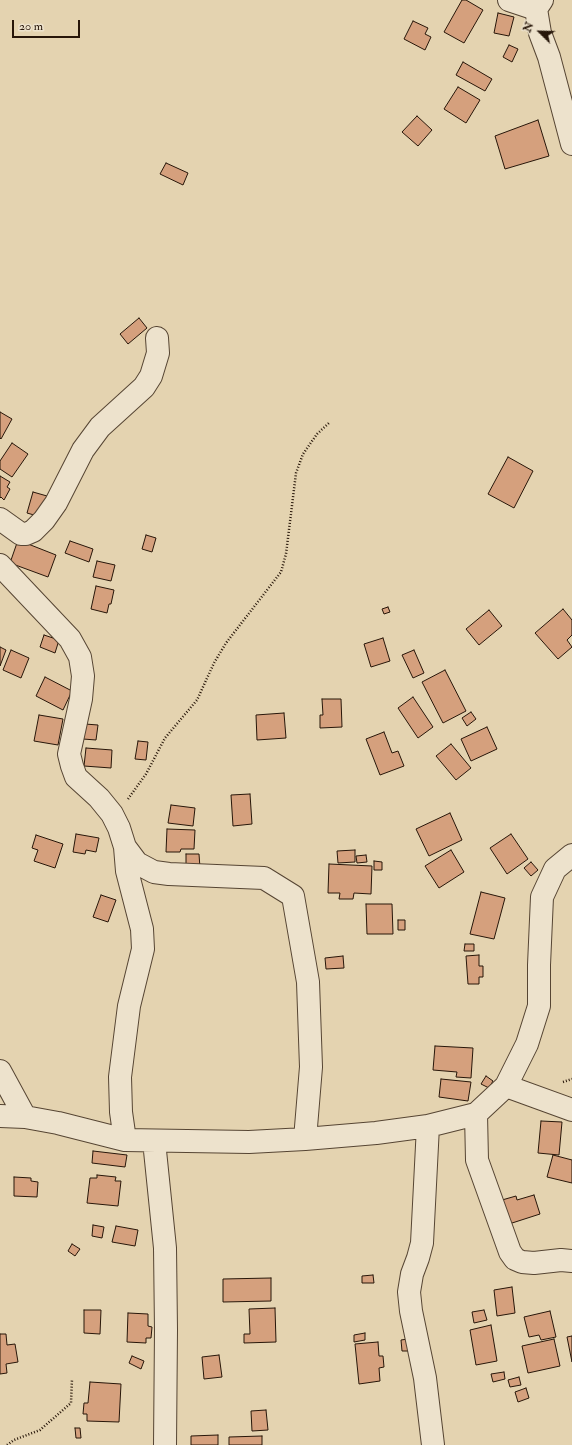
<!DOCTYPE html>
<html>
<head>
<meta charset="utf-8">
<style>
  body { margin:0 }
  #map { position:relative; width:572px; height:1445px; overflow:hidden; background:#e4d3b0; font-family:"IM FELL Double Pica",serif }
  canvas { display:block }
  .north { position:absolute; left:520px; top:12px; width:40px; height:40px; -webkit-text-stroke:3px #ede2cc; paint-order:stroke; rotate:293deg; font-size:11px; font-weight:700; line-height:16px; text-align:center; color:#271609 }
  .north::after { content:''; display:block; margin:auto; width:14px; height:18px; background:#271609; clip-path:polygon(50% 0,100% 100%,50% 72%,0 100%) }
  .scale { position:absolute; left:12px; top:20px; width:68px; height:18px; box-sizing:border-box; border:2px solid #271609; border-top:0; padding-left:5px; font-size:12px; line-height:14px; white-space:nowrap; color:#271609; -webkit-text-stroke:3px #ede2cc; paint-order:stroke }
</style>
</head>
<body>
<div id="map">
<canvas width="572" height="1445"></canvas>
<div class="north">N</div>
<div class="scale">20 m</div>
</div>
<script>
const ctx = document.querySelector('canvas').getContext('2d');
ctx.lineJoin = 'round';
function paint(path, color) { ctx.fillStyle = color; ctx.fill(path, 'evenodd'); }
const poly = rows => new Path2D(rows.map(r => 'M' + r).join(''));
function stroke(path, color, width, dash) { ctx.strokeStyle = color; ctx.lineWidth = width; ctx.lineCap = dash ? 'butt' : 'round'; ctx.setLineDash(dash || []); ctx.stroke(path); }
const building = poly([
  [462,0,466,0,483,10,464,43,444,32,462,0],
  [498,13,514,17,509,36,494,33,498,13],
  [413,21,428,28,425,34,431,37,425,50,404,39,413,21],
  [509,45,518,49,512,62,503,57,509,45],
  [463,62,492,79,485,91,456,75,463,62],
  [458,87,480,100,466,123,444,109,458,87],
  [417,116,432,130,418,146,402,132,417,116],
  [538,120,549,156,505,169,495,136,538,120],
  [166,163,188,173,183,185,160,174,166,163],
  [139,318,147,328,128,344,120,334,139,318],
  [0,412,12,419,1,439,0,438,0,412],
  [12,443,28,454,12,477,0,469,0,461,12,443],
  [508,457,533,471,514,508,488,494,508,457],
  [0,476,10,482,7,487,10,489,4,500,1,497,0,498,0,476],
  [33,492,47,496,41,517,27,513,33,492],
  [146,535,156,538,152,552,142,549,146,535],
  [18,540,56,555,48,577,10,563,18,540],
  [70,541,93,549,89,562,65,553,70,541],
  [97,561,115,565,111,581,93,577,97,561],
  [96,586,114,590,111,604,109,604,107,613,91,609,96,586],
  [388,607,390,612,384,614,382,609,388,607],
  [563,609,572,620,572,635,567,640,572,647,558,659,535,633,563,609],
  [489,610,502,626,479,645,466,629,489,610],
  [44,635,59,640,55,653,40,647,44,635],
  [383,638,390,661,371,667,364,644,383,638],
  [0,647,6,650,0,666,0,647],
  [11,650,29,658,21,678,3,670,11,650],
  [414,650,424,673,413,678,402,655,414,650],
  [445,670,466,711,443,723,422,682,445,670],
  [45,677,72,691,63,710,36,696,45,677],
  [413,697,433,727,418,738,398,708,413,697],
  [322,699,341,699,342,727,320,728,320,715,323,715,322,699],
  [471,712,476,719,467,726,462,718,471,712],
  [284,713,286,738,257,740,256,715,284,713],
  [39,715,63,719,58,745,34,741,39,715],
  [85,724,98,725,96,740,83,739,85,724],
  [487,727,497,749,471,761,461,739,487,727],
  [384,732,392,753,398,751,404,766,380,775,366,739,384,732],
  [138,741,148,742,146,760,135,759,138,741],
  [451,744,471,768,456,780,436,756,451,744],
  [86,748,112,750,111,768,84,766,86,748],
  [250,794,252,824,233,826,231,795,250,794],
  [171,805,195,808,193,826,168,823,171,805],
  [450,813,462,840,429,856,416,829,450,813],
  [167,829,195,830,194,849,181,849,180,852,166,852,167,829],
  [76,834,99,838,96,852,86,850,85,854,73,852,76,834],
  [511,834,528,859,507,874,490,848,511,834],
  [36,835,63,844,55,868,34,861,38,850,32,848,36,835],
  [355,850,355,862,338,863,337,851,355,850],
  [451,850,464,872,439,888,425,866,451,850],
  [186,854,199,854,200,868,186,869,186,854],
  [366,855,367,862,357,863,356,856,366,855],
  [374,861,382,862,382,870,374,870,374,861],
  [531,862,538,870,531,876,524,868,531,862],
  [329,864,372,866,371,894,354,893,353,899,339,899,340,893,328,893,329,864],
  [481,892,505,898,494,939,470,934,481,892],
  [101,895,116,900,108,922,93,917,101,895],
  [366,904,392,904,393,934,367,934,366,904],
  [398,920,405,920,405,930,398,930,398,920],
  [465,944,474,944,474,951,464,951,465,944],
  [479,955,479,966,483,966,483,977,479,977,479,984,468,984,466,956,479,955],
  [343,956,344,968,326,969,325,958,343,956],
  [435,1046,473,1048,471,1078,456,1077,457,1072,433,1070,435,1046],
  [486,1076,493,1081,489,1088,481,1084,486,1076],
  [441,1079,471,1082,468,1101,439,1097,441,1079],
  [541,1121,562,1122,559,1155,538,1153,541,1121],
  [93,1151,127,1155,125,1167,92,1163,93,1151],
  [553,1155,572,1160,572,1183,547,1177,553,1155],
  [97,1175,116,1177,115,1181,121,1181,118,1206,87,1203,90,1178,97,1178,97,1175],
  [14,1177,31,1178,31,1181,38,1182,37,1197,14,1196,14,1177],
  [534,1195,540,1214,509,1224,502,1200,516,1196,517,1200,534,1195],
  [93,1225,104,1227,102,1238,92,1236,93,1225],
  [116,1226,138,1230,135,1246,112,1242,116,1226],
  [72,1244,80,1249,75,1256,68,1251,72,1244],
  [373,1275,374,1283,362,1283,362,1276,373,1275],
  [271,1278,271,1301,223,1302,223,1279,271,1278],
  [512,1287,515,1313,497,1316,494,1290,512,1287],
  [275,1308,276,1342,244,1343,244,1334,250,1334,249,1309,275,1308],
  [84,1310,101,1310,100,1334,84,1333,84,1310],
  [484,1310,487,1320,474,1323,472,1312,484,1310],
  [550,1311,556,1337,541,1340,539,1335,529,1337,524,1317,550,1311],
  [128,1313,148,1314,148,1326,152,1327,151,1338,146,1338,146,1343,127,1342,128,1313],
  [491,1325,497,1361,476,1365,470,1330,491,1325],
  [365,1333,365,1340,354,1342,354,1335,365,1333],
  [0,1334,6,1334,7,1345,15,1344,18,1362,6,1364,7,1373,0,1374,0,1334],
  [572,1336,572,1362,567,1337,572,1336],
  [408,1339,409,1351,402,1351,401,1340,408,1339],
  [554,1339,560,1366,528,1373,522,1346,554,1339],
  [378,1342,379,1356,383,1356,384,1367,379,1368,380,1381,359,1384,355,1344,378,1342],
  [219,1355,222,1377,204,1379,202,1357,219,1355],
  [132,1356,144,1361,141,1369,129,1363,132,1356],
  [504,1372,505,1379,493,1382,491,1374,504,1372],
  [519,1377,521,1385,510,1387,508,1380,519,1377],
  [90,1382,121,1384,119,1422,87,1421,87,1414,83,1414,84,1403,88,1403,90,1382],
  [526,1388,529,1398,518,1402,515,1392,526,1388],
  [266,1410,268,1430,252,1431,251,1411,266,1410],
  [75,1428,80,1428,81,1438,76,1438,75,1428],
  [218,1435,218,1445,191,1445,191,1436,218,1435],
  [262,1436,262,1445,229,1445,229,1437,262,1436]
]);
const path = poly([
  [128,799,146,774,165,738,197,700,214,663,226,643,281,572,286,554,296,473,303,454,317,434,329,423],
  [563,1082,572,1079],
  [7,1445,14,1440,40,1430,71,1403,72,1379]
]);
const street = poly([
  [509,0,536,9],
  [542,0,536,9,540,33,549,57,572,144],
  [0,519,21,534,26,534,33,531,44,520,56,503,83,450,100,427,144,387,151,376,158,353,157,338],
  [0,565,70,639,80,657,83,676,81,699,69,754,72,766,76,777,99,798,112,814,119,828,125,847,137,863,154,872,169,874,264,878,293,896,308,982,311,1067,305,1139],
  [0,1071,25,1117],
  [506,1086,572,1110],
  [476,1114,477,1160,510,1252,515,1259,522,1262,534,1263,561,1260,572,1261],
  [0,1116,25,1117,58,1123,125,1140,249,1142,305,1139,376,1133,428,1126,476,1114,506,1086,527,1044,539,1006,539,965,542,897,555,869,572,855],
  [428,1126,422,1243,418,1258,412,1274,409,1292,411,1311,425,1378,433,1445],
  [125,1140,121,1112,120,1077,129,1006,143,949,142,929,127,871,125,847],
  [154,1141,165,1248,166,1330,165,1445]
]);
paint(building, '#d5a07d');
stroke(building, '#271609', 1);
stroke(street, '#564533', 24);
stroke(path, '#271609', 2.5, [1, 2]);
stroke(street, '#ede2cc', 22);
</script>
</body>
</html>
